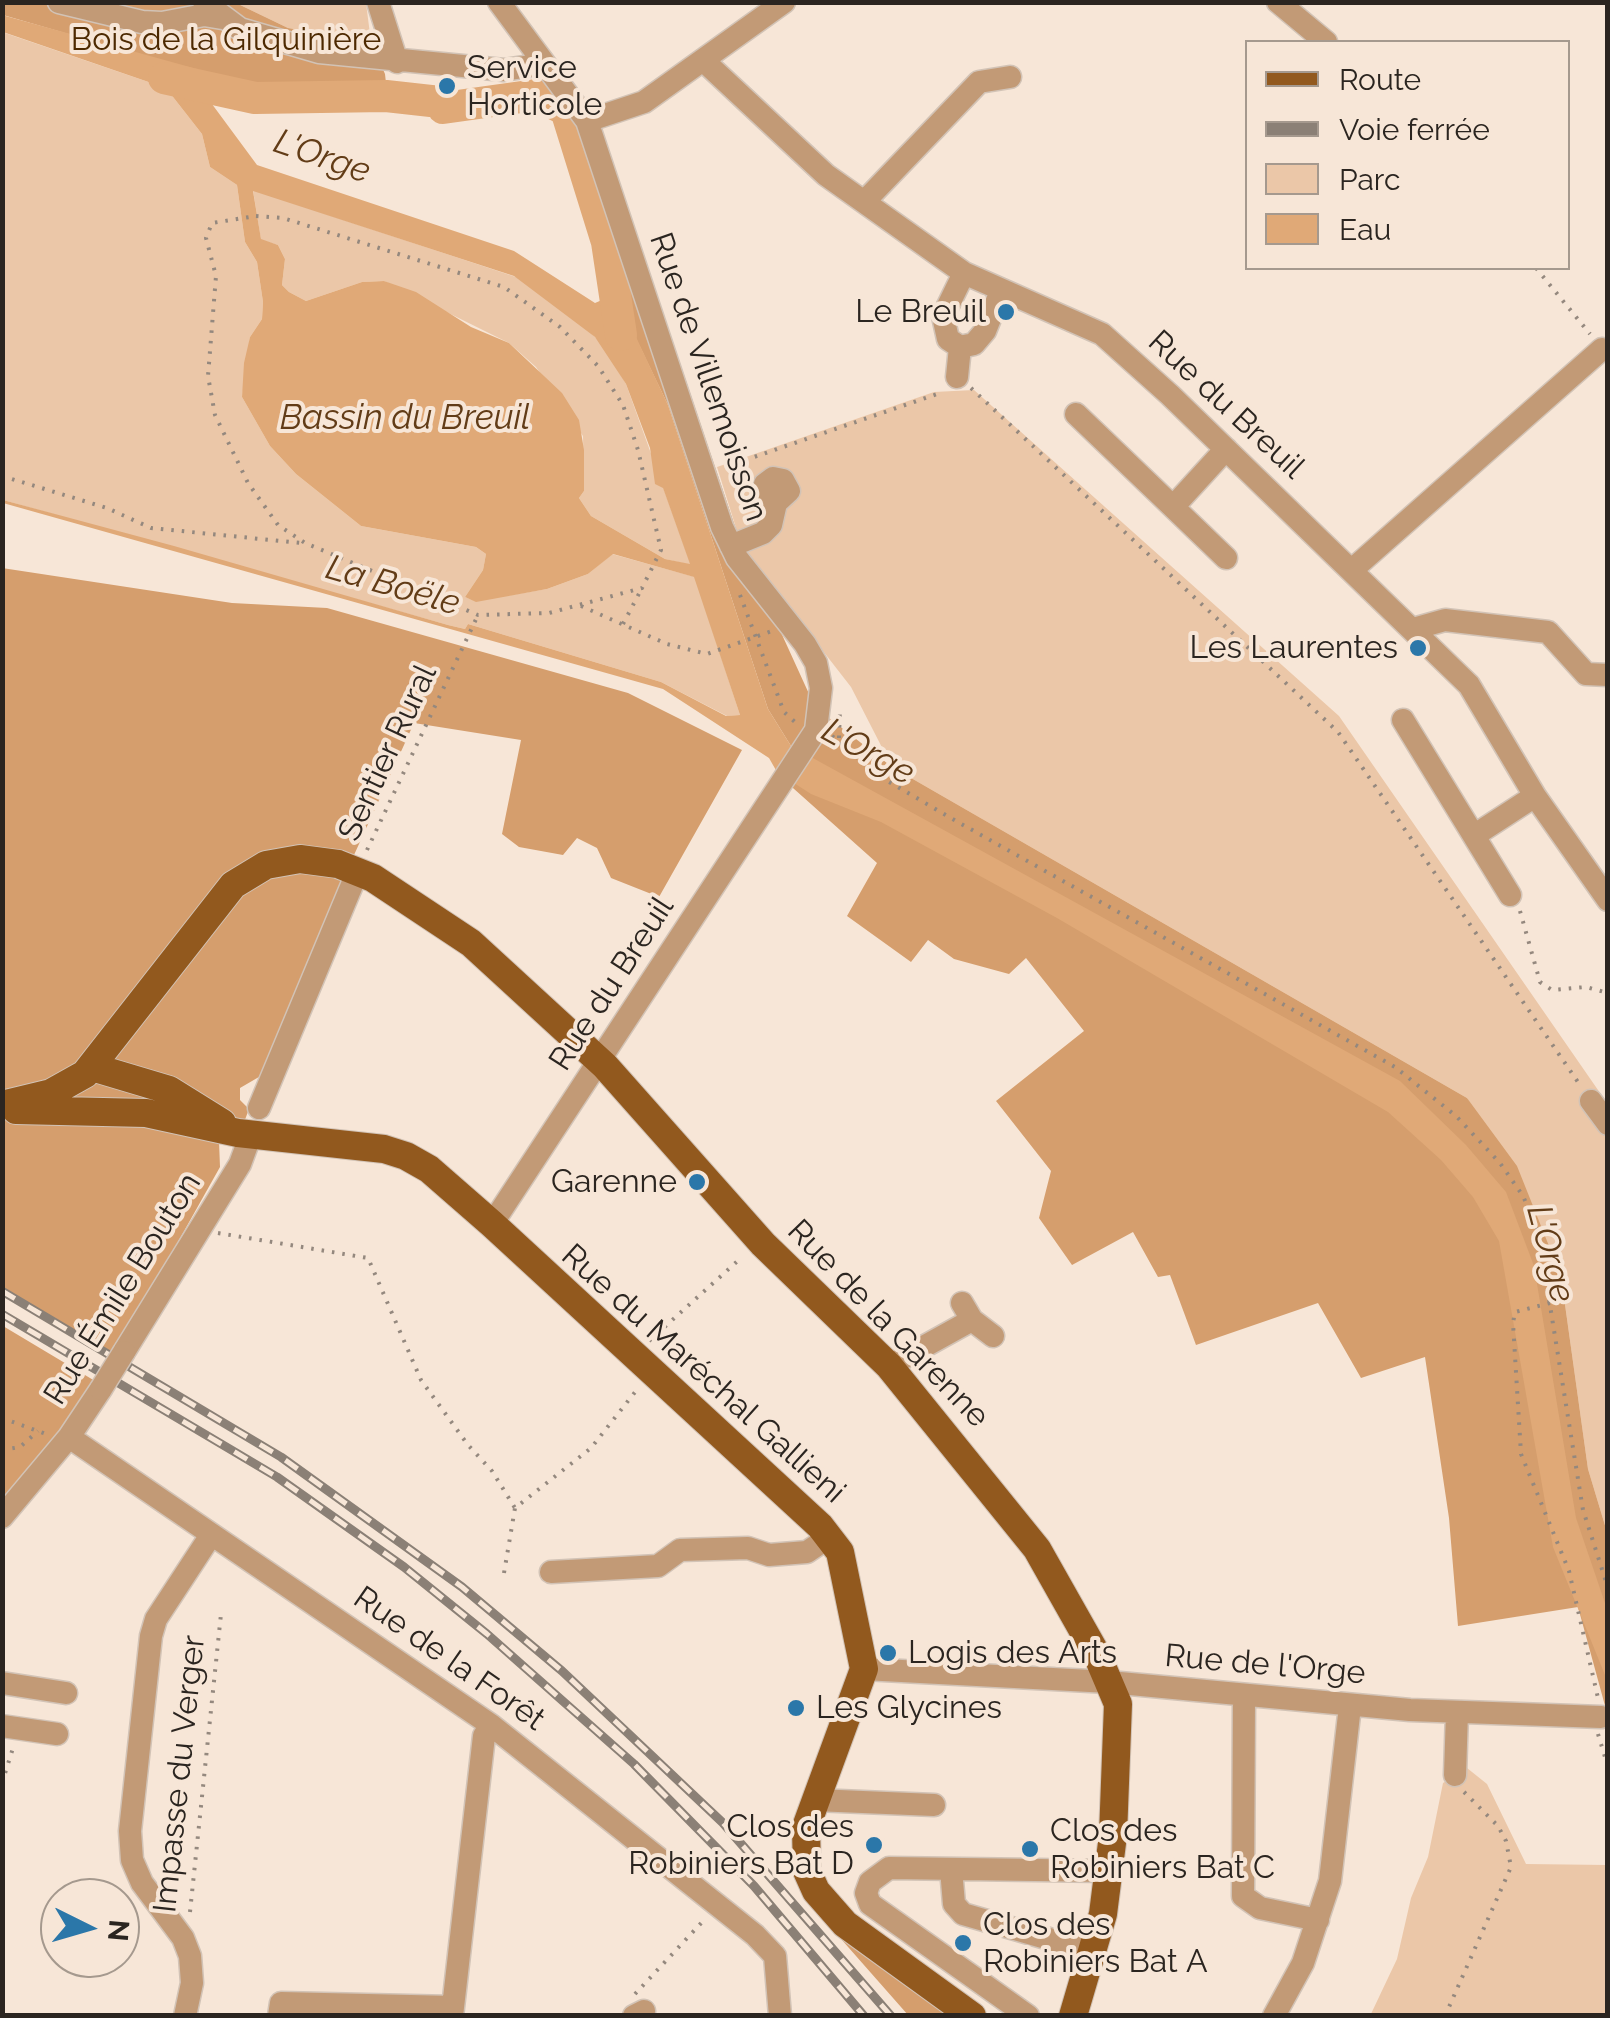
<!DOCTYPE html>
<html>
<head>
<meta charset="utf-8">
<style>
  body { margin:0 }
  #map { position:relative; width:1610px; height:2018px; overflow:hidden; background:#f7e6d7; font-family:Raleway,sans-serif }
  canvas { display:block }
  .frame { position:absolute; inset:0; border:5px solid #2b2520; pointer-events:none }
  .legend { position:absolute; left:1245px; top:40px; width:325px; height:230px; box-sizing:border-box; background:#f7e6d7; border:2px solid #a5998e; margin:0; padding:12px 18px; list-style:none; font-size:30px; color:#2b2520 }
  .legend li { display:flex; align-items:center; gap:20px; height:50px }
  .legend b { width:50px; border:2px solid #a5998e }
  .north { position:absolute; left:40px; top:1878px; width:100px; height:100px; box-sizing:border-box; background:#f7e6d7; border:2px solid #a5998e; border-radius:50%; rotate:95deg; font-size:28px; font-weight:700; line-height:40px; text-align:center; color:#2b2520 }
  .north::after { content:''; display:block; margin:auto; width:35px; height:45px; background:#2b77a9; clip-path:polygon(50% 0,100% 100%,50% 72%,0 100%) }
</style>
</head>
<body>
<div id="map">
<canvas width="1610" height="2018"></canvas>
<div class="frame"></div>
<ul class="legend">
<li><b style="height:12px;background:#92591e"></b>Route</li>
<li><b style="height:12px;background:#8b8076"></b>Voie ferrée</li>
<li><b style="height:28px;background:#ebc7a8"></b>Parc</li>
<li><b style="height:28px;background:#e0a977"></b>Eau</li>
</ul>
<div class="north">N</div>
</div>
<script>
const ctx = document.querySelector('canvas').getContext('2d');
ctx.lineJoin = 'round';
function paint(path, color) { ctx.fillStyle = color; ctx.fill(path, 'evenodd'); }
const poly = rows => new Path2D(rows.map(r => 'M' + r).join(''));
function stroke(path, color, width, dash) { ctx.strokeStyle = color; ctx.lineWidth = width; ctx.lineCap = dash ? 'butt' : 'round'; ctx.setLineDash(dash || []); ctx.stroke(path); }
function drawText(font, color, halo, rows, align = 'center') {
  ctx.font = font + ' Raleway,sans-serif'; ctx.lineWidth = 8; ctx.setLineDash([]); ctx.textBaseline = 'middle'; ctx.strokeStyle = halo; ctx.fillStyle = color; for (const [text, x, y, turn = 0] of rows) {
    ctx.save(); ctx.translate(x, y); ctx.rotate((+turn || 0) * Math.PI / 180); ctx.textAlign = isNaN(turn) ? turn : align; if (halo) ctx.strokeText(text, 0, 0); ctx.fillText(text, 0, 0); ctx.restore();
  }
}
const green = poly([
  [236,3,366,3,371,42,288,28],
  [2,32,166,88,202,134,210,167,237,185,245,242,257,262,263,302,262,319,250,337,242,397,270,446,296,474,361,526,476,547,486,554,483,570,465,597,475,601,547,589,588,574,612,554,695,577,740,715,727,716,661,682,468,624,465,629,448,625,3,500],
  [253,190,519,278,585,327,605,347,626,384,691,565,665,559,591,516,579,498,584,491,583,436,536,367,509,343,384,281,362,282,306,301,289,292,282,285,285,259,278,245,261,240],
  [974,390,1339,716,1607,1103,1607,1532,1588,1469,1561,1276,1467,1098,892,767,851,687,742,547,717,467,934,392],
  [1467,1768,1487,1784,1526,1864,1607,1865,1607,2015,1370,2016,1397,1959,1411,1898,1428,1857,1443,1783]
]);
const forest = poly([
  [2,3,236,3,288,28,371,42,385,74,387,92,261,90,3,15],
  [654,286,742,547,815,707,892,767,1467,1098,1517,1166,1561,1276,1588,1469,1607,1532,1607,1713,1578,1607,1458,1626,1449,1518,1425,1357,1361,1378,1318,1303,1196,1345,1170,1275,1158,1277,1133,1232,1072,1265,1039,1218,1051,1171,996,1101,1084,1031,1026,958,1009,974,954,959,928,940,911,962,847,916,877,863,784,780,791,746,768,709,668,405,628,322,623,291],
  [2,568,232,603,327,608,628,693,742,750,659,897,611,878,597,848,577,838,563,855,519,847,502,834,521,740,414,723,354,855,343,855,343,886,264,1074,240,1088,240,1100,249,1109,243,1125,219,1141,220,1167,114,1356,3,1292],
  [3,1326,100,1384,3,1517],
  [834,1931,963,2015,908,2015]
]);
const water = poly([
  [2,15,197,69,209,100,257,165,514,251,595,303,623,291,629,322,668,405,768,709,791,746,1400,1081,1466,1145,1506,1192,1534,1266,1576,1518,1607,1609,1607,1680,1553,1547,1499,1241,1473,1197,1441,1160,1388,1112,1057,918,881,822,811,794,777,772,769,758,663,689,3,503,3,500,174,546,448,625,465,629,468,624,661,682,726,716,740,715,694,577,613,554,588,574,547,589,476,602,465,597,483,570,486,554,476,547,361,526,296,474,270,446,242,397,244,363,250,337,262,319,263,302,257,262,245,242,237,185,210,167,202,134,166,88,3,32],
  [253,191,514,276,595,337,626,384,650,448,655,484,663,488,690,564,665,559,591,516,579,498,584,491,584,450,579,420,562,393,509,343,471,327,416,292,384,281,362,282,306,301,289,292,282,285,285,259,278,245,261,239]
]);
const river = poly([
  [164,78,255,98,386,96,440,102,443,108,536,95,566,110,607,242,621,335]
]);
const path = poly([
  [256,216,283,218,504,287,560,327,598,366,623,405,638,450,661,550,642,588,549,613,478,615,305,543,278,525,248,483,215,415,208,376,216,276,206,238,212,223,256,216],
  [1536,268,1590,334],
  [971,388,1338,732,1580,1085],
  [725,467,943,392],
  [2,476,107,508,151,528,301,543],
  [740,595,784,712,795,722],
  [581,606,667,644,707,654,772,631],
  [623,624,642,588],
  [832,736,879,776,956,821,1395,1067,1456,1116,1500,1163,1523,1196,1538,1231,1583,1510,1608,1588],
  [839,738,840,708],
  [367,850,478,615],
  [1520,911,1540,982,1552,990,1586,987,1608,993],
  [218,1233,368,1258,421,1380,468,1445,492,1471,515,1508],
  [1550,1303,1515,1312,1513,1323,1521,1454,1569,1571,1598,1698],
  [649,1341,742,1257],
  [2,1418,46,1434],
  [2,1450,20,1447,38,1431],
  [504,1573,515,1508,591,1448,639,1387],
  [1598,1734,1608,1767],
  [2,1783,13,1748],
  [190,1912,221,1614],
  [635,1994,704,1920],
  [1445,2016,1511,1867,1506,1841,1498,1826,1464,1792]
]);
const minor = poly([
  [59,2,142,22,162,23,204,15,222,18],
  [204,2,240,29,319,52,504,70,543,64],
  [378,2,397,62],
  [1278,2,1326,42],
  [705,62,826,175,964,273,1102,334,1170,395,1469,685,1535,796,1608,900],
  [587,121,644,102,784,2],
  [864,202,979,82,1010,77],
  [964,273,943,316,948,339,960,347,974,344,985,331,1001,291],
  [957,377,960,347],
  [1076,414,1173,507,1226,449],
  [1173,507,1226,558],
  [731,546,763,533,771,525,776,503,789,491,783,480,773,478,765,484,764,495,776,503],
  [1353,569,1602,349],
  [1413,629,1445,620,1548,632,1586,674,1608,675],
  [1403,720,1510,895],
  [1475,835,1535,796],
  [1591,1101,1608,1124],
  [259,1108,357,873],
  [492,1224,816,730,821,688,816,663,805,644,737,558,722,527,587,121,499,2],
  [962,1303,972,1320,993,1336],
  [124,1352,240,1164,251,1134],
  [889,1366,972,1320],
  [69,1437,491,1725,755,1935,775,1956,780,2016],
  [2,1517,69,1437,101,1389],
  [551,1572,658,1566,680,1550,748,1548,769,1555,807,1552,829,1537],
  [864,1669,1109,1682,1410,1710,1601,1717],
  [2,1683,66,1693],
  [1244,1696,1243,1896,1260,1908,1318,1920],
  [2,1726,57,1734],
  [1455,1775,1457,1712],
  [815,1800,934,1805],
  [951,1869,954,1904,963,1914,1094,1952],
  [185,2016,192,1983,190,1956,183,1938,142,1883,132,1860,130,1831,151,1636,156,1619,211,1535],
  [279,2016,281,2003,453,2007],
  [452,2016,484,1736,491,1725],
  [634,2016,644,2011],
  [1028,2016,870,1904,866,1893,870,1882,889,1868,1109,1871],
  [1274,2016,1303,1963,1330,1881,1350,1706]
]);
const major = poly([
  [92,1067,169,1090,222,1123],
  [2,1105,51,1093,85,1074,233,885,266,865,300,859,338,864,373,878,471,943,605,1066,763,1244,889,1366,1037,1549,1098,1657,1118,1704,1113,1835,1103,1914,1073,2016],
  [16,1110,146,1113,238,1133,384,1149,406,1156,429,1169,492,1224,820,1526,840,1552,864,1669,806,1827,807,1871,816,1891,845,1924,972,2016]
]);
const rail = poly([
  [2,1291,281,1457,462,1587,562,1671,723,1823,891,2016],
  [2,1314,277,1477,404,1567,487,1634,634,1764,754,1886,864,2016]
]);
const minorBridge = poly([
  [101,1389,124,1352]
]);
const markers = [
  [447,86,10,"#2b77a9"],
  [1006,312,10,"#2b77a9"],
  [1418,648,10,"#2b77a9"],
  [697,1182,10,"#2b77a9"],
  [888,1653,10,"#2b77a9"],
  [796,1708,10,"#2b77a9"],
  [874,1845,10,"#2b77a9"],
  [1030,1849,10,"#2b77a9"],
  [963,1943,10,"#2b77a9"]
];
const parkNames = [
  ["Bois de la Gilquinière",226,40]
];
const poiNames = [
  ["Service",467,68],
  ["Horticole",467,105],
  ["Le Breuil",986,312,"right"],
  ["Les Laurentes",1398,648,"right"],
  ["Garenne",677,1182,"right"],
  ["Logis des Arts",908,1653],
  ["Les Glycines",816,1708],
  ["Clos des",854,1827,"right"],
  ["Robiniers Bat D",854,1864,"right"],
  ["Clos des",1050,1831],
  ["Robiniers Bat C",1050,1868],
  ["Clos des",983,1925],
  ["Robiniers Bat A",983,1962]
];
const streetNames = [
  ["Rue de Villemoisson",708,377,71],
  ["Rue du Breuil",1226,405,43],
  ["Sentier Rural",388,753,-65],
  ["Rue du Breuil",612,984,-57],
  ["Rue Émile Bouton",123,1289,-58],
  ["Rue de la Garenne",888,1324,46],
  ["Rue du Maréchal Gallieni",703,1374,42],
  ["Rue de la Forêt",449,1659,35],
  ["Rue de l'Orge",1265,1665,5],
  ["Impasse du Verger",180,1774,-84]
];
const waterNames = [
  ["L'Orge",322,157,19],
  ["Bassin du Breuil",405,418],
  ["La Boële",393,586,16],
  ["L'Orge",868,752,29],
  ["L'Orge",1550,1254,75]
];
paint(green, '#ebc7a8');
paint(forest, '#d59e6d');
paint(water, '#e0a977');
stroke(river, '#e0a977', 32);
stroke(minor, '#d2c3b6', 25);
stroke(major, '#d2c3b6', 30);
stroke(path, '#94887e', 4, [2.5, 8]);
stroke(minor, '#c29a76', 22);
stroke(major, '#92591e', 28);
stroke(rail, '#8b8076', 9);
stroke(rail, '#f7e6d7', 5, [15]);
stroke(minorBridge, '#d2c3b6', 25, []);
stroke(minorBridge, '#c29a76', 22);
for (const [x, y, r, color] of markers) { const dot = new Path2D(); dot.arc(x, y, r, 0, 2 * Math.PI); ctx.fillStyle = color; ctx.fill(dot); stroke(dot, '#f7e6d7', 4); }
drawText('32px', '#4d2901', '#f7e6d7', parkNames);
drawText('32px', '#2b2520', '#f7e6d7', poiNames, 'left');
drawText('32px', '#2b2520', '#f7e6d7', streetNames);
drawText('italic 35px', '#623c17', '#f7e6d7', waterNames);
</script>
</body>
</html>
